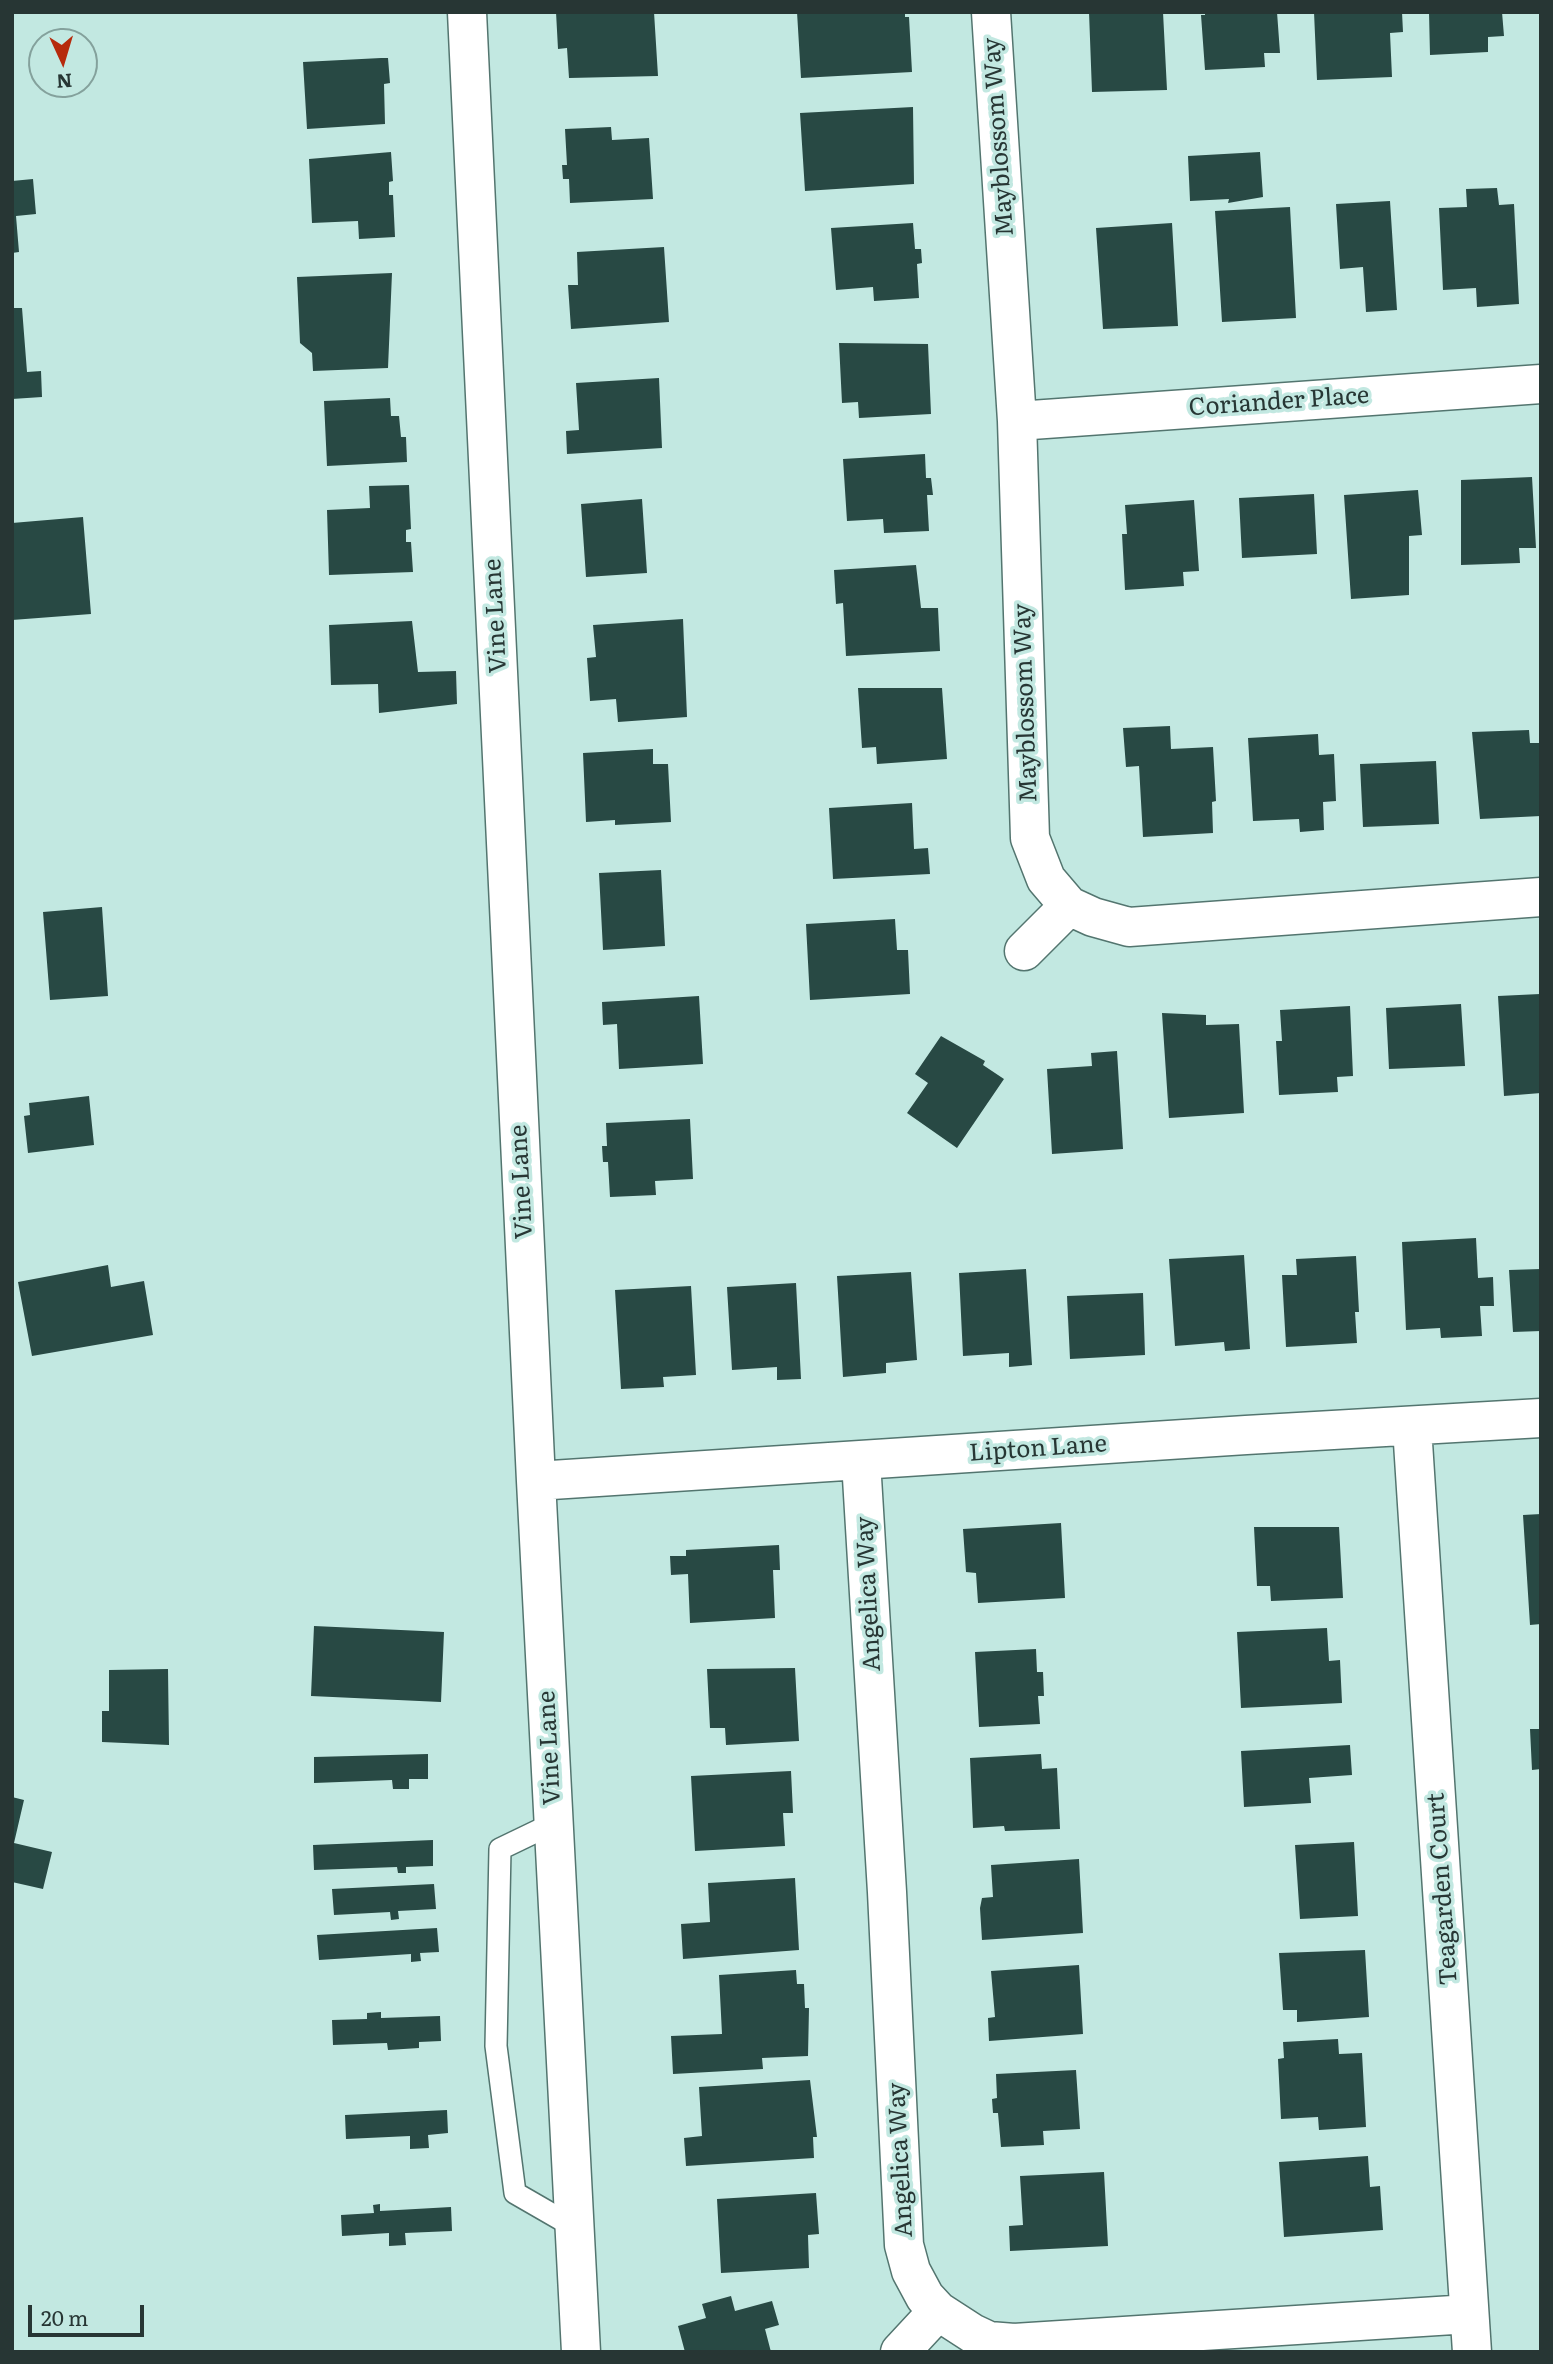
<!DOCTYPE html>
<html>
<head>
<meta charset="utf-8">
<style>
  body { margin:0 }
  #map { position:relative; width:1553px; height:2364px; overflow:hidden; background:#c2e8e1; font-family:Literata,serif }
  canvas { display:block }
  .frame { position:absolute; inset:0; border:14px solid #273634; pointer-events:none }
  .north { position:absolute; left:28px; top:28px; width:70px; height:70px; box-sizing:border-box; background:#c2e8e1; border:2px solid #84a19c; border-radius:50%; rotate:176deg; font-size:19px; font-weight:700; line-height:28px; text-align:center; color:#273634 }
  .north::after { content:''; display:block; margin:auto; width:24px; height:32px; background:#b62a0c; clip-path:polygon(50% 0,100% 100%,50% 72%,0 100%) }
  .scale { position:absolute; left:28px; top:2305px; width:116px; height:32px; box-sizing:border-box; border:4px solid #273634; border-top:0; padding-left:9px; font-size:21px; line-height:24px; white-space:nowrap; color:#273634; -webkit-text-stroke:5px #c2e8e1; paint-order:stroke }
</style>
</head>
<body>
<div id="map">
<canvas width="1553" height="2364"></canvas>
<div class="frame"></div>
<div class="north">N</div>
<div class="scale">20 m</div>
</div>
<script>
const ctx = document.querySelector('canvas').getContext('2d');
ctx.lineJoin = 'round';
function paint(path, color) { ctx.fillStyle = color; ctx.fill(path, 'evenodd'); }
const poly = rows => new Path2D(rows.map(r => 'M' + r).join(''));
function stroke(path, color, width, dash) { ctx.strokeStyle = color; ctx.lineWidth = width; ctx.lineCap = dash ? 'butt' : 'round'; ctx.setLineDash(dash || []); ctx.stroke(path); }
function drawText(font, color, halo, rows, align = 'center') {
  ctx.font = font + ' Literata,serif'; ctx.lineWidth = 7; ctx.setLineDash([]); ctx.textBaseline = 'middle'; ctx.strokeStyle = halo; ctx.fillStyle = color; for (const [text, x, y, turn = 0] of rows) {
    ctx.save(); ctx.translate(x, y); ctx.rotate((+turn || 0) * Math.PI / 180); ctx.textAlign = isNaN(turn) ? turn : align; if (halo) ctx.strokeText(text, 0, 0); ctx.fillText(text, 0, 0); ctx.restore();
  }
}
const building = poly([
  [556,12,654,12,658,76,569,78,567,48,558,49],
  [797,12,905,12,905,17,909,17,912,72,801,78],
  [1089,12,1163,12,1167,90,1092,92],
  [1205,12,1277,12,1280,53,1264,53,1265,67,1205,70,1201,15,1205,15],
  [1314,12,1402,12,1403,32,1390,33,1392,77,1317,80],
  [1429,12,1502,12,1504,36,1488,37,1488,52,1430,55],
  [381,58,388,58,390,83,384,84,385,124,307,129,303,62],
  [913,107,914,184,805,191,800,113],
  [611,127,612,140,649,138,653,199,570,203,569,179,563,179,562,165,567,165,565,129],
  [391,152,393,181,389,182,389,195,393,195,395,237,359,239,358,221,312,223,309,159],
  [1260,152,1263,197,1228,203,1229,199,1190,201,1188,156],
  [33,179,36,214,16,216,19,252,12,253,12,181],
  [1497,188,1499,205,1514,204,1519,304,1477,307,1476,288,1443,290,1439,208,1467,207,1466,189],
  [1390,201,1397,310,1366,312,1363,267,1340,269,1336,204],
  [1290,207,1296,318,1222,322,1215,211],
  [913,223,915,249,921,249,922,263,917,264,919,298,874,301,873,287,836,290,831,228],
  [1172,223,1178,326,1103,329,1096,228],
  [664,247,669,322,571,329,568,285,578,285,577,252],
  [392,273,388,368,313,371,312,353,300,343,297,277],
  [12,308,22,308,27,372,41,371,42,397,12,399],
  [839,343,928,344,931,414,859,418,858,402,842,403],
  [659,378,662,448,567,454,566,431,579,430,576,383],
  [390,398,391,416,399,416,401,437,406,437,407,462,327,466,324,401],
  [925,454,926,478,931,478,933,495,927,495,929,531,884,533,883,519,847,521,843,459],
  [1532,477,1536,548,1519,548,1520,563,1461,565,1461,480],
  [409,485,411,529,406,530,406,542,411,542,413,572,329,575,327,510,370,508,369,486],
  [1418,490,1422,535,1409,536,1409,595,1351,599,1344,495],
  [1314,494,1317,554,1242,558,1239,498],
  [642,499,647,573,586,577,581,504],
  [1194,500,1199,571,1183,572,1184,586,1125,590,1122,534,1127,534,1125,505],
  [83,517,91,614,12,620,12,523],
  [916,565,921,608,938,608,940,651,846,656,843,603,836,604,834,570],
  [683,619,687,717,618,722,616,699,590,701,587,658,596,657,593,625],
  [412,621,418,672,456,671,457,704,379,713,378,684,331,685,329,625],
  [858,688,942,688,947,759,877,764,876,747,862,748],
  [1170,726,1171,749,1213,747,1216,801,1212,802,1213,833,1143,837,1139,766,1126,767,1123,728],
  [1529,730,1530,743,1541,743,1541,816,1480,819,1472,732],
  [1318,734,1319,755,1334,754,1336,801,1323,802,1324,830,1300,832,1299,819,1253,821,1248,738],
  [653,749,653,764,668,764,671,822,615,825,615,820,586,822,583,753],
  [1436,761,1439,824,1363,827,1360,764],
  [912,803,914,849,928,848,930,874,833,879,829,808],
  [661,870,665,946,603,950,599,873],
  [102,907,108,996,50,1000,43,912],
  [895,919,897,950,908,950,910,994,810,1000,806,924],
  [1540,994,1541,1093,1504,1096,1498,996],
  [699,996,703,1064,619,1069,617,1024,603,1025,602,1002],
  [1461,1004,1465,1066,1389,1069,1386,1008],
  [1350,1006,1353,1076,1337,1077,1338,1092,1279,1095,1276,1041,1282,1041,1280,1010],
  [1162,1013,1206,1015,1206,1025,1239,1024,1244,1113,1169,1118],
  [941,1036,985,1061,983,1065,1004,1079,957,1148,907,1113,928,1083,915,1074],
  [1117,1051,1123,1149,1052,1154,1047,1069,1092,1066,1091,1053],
  [89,1096,94,1145,28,1153,24,1116,30,1115,29,1103],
  [690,1119,693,1179,655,1181,656,1195,610,1197,608,1162,603,1162,602,1146,607,1146,606,1123],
  [1476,1238,1478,1278,1493,1277,1494,1306,1480,1306,1482,1336,1441,1338,1440,1328,1406,1330,1402,1242],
  [1244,1255,1250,1349,1225,1351,1224,1342,1175,1346,1169,1259],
  [1356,1256,1359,1312,1355,1312,1357,1343,1286,1347,1282,1275,1297,1275,1296,1259],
  [108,1265,111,1287,144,1281,153,1335,32,1356,18,1282],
  [1026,1269,1032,1365,1009,1367,1009,1353,963,1356,959,1273],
  [1541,1269,1541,1331,1513,1332,1509,1270],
  [911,1272,917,1360,886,1363,886,1373,843,1377,837,1276],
  [796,1283,801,1379,777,1380,777,1367,732,1370,727,1287],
  [691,1286,696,1375,663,1377,664,1387,621,1389,615,1290],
  [1143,1293,1145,1355,1070,1359,1067,1296],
  [1541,1514,1541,1624,1530,1625,1523,1515],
  [1061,1523,1065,1598,978,1603,976,1573,966,1572,963,1529],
  [1254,1527,1339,1527,1343,1598,1271,1601,1270,1586,1257,1586],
  [779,1545,780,1570,773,1570,775,1618,690,1623,688,1574,671,1575,670,1556,686,1556,686,1550],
  [314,1626,444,1632,441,1702,311,1696],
  [1327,1628,1329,1661,1340,1660,1342,1703,1241,1708,1237,1632],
  [1036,1649,1037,1672,1043,1672,1044,1696,1038,1696,1040,1724,979,1727,975,1652],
  [795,1668,799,1741,726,1745,725,1728,710,1728,707,1669],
  [168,1669,169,1745,102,1742,102,1711,109,1711,109,1670],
  [1530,1729,1541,1729,1541,1769,1532,1770],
  [1350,1745,1352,1775,1309,1778,1311,1803,1244,1807,1241,1751],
  [428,1754,428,1779,409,1779,409,1789,393,1789,392,1780,314,1783,314,1757],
  [1041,1754,1042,1769,1057,1768,1060,1829,1005,1831,1004,1826,973,1828,970,1758],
  [791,1771,793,1813,783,1813,785,1846,695,1851,691,1776],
  [12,1797,24,1800,14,1843,52,1852,43,1889,12,1882],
  [433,1840,433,1866,406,1867,406,1873,398,1873,397,1867,314,1870,313,1845],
  [1354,1842,1358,1916,1300,1919,1295,1845],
  [1079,1859,1083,1933,982,1940,980,1908,982,1898,993,1897,991,1865],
  [795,1878,799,1950,683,1959,681,1924,710,1922,708,1883],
  [434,1884,436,1909,398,1911,399,1919,391,1920,390,1912,334,1915,332,1889],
  [437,1928,439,1952,420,1953,421,1961,411,1962,411,1954,319,1960,317,1935],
  [1365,1950,1369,2017,1297,2022,1297,2010,1283,2010,1279,1953],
  [1079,1965,1083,2034,989,2041,988,2018,995,2017,991,1971],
  [796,1970,797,1984,804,1984,805,2008,809,2008,808,2056,762,2058,763,2069,673,2074,671,2036,722,2034,719,1975],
  [381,2012,381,2018,440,2016,441,2041,419,2042,419,2048,388,2050,387,2043,333,2045,332,2020,367,2019,367,2013],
  [1338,2039,1339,2054,1362,2053,1366,2127,1319,2130,1318,2117,1281,2119,1278,2059,1284,2058,1283,2042],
  [1076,2070,1080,2129,1043,2131,1044,2145,1001,2147,998,2113,993,2113,992,2099,997,2098,996,2074],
  [810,2080,817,2137,813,2137,814,2158,686,2166,684,2138,702,2136,699,2087],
  [447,2110,448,2133,428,2135,429,2148,410,2149,410,2136,346,2139,345,2115],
  [1368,2156,1370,2187,1380,2186,1383,2230,1284,2237,1279,2162],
  [1104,2172,1108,2246,1010,2251,1009,2226,1023,2225,1020,2176],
  [816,2193,819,2234,808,2235,809,2268,721,2273,717,2199],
  [380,2204,380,2211,451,2207,452,2231,405,2233,406,2245,389,2246,389,2233,342,2236,341,2215,374,2213,373,2205],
  [731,2296,735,2311,772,2301,779,2325,765,2329,771,2352,685,2352,678,2326,706,2318,702,2304]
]);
const lane = poly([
  [554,1823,500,1849,496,2046,515,2193,574,2227]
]);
const street = poly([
  [467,12,536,1481,581,2352],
  [991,12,1017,421,1030,838,1046,879,1069,906,1093,917,1129,927,1541,897],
  [1017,421,1541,384],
  [1024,951,1069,906],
  [1412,1427,1472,2352],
  [861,1461,887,1892,904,2245,911,2271,925,2297,938,2311,972,2333,989,2341,1014,2343,1469,2314],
  [536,1481,1246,1435,1541,1418],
  [900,2352,938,2311]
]);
const streetNames = [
  ["Mayblossom Way",999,137,-94],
  ["Coriander Place",1279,402,-4],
  ["Vine Lane",496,616,-93],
  ["Mayblossom Way",1026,703,-92],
  ["Vine Lane",522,1182,-93],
  ["Lipton Lane",1038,1449,-4],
  ["Angelica Way",869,1594,-93],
  ["Vine Lane",550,1748,-93],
  ["Teagarden Court",1443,1889,-94],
  ["Angelica Way",901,2160,-93]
];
paint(building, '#284944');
stroke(lane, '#53756f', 24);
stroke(street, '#53756f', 41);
stroke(lane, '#fff', 21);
stroke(street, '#fff', 38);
drawText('24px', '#273634', '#c2e8e1', streetNames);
</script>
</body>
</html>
